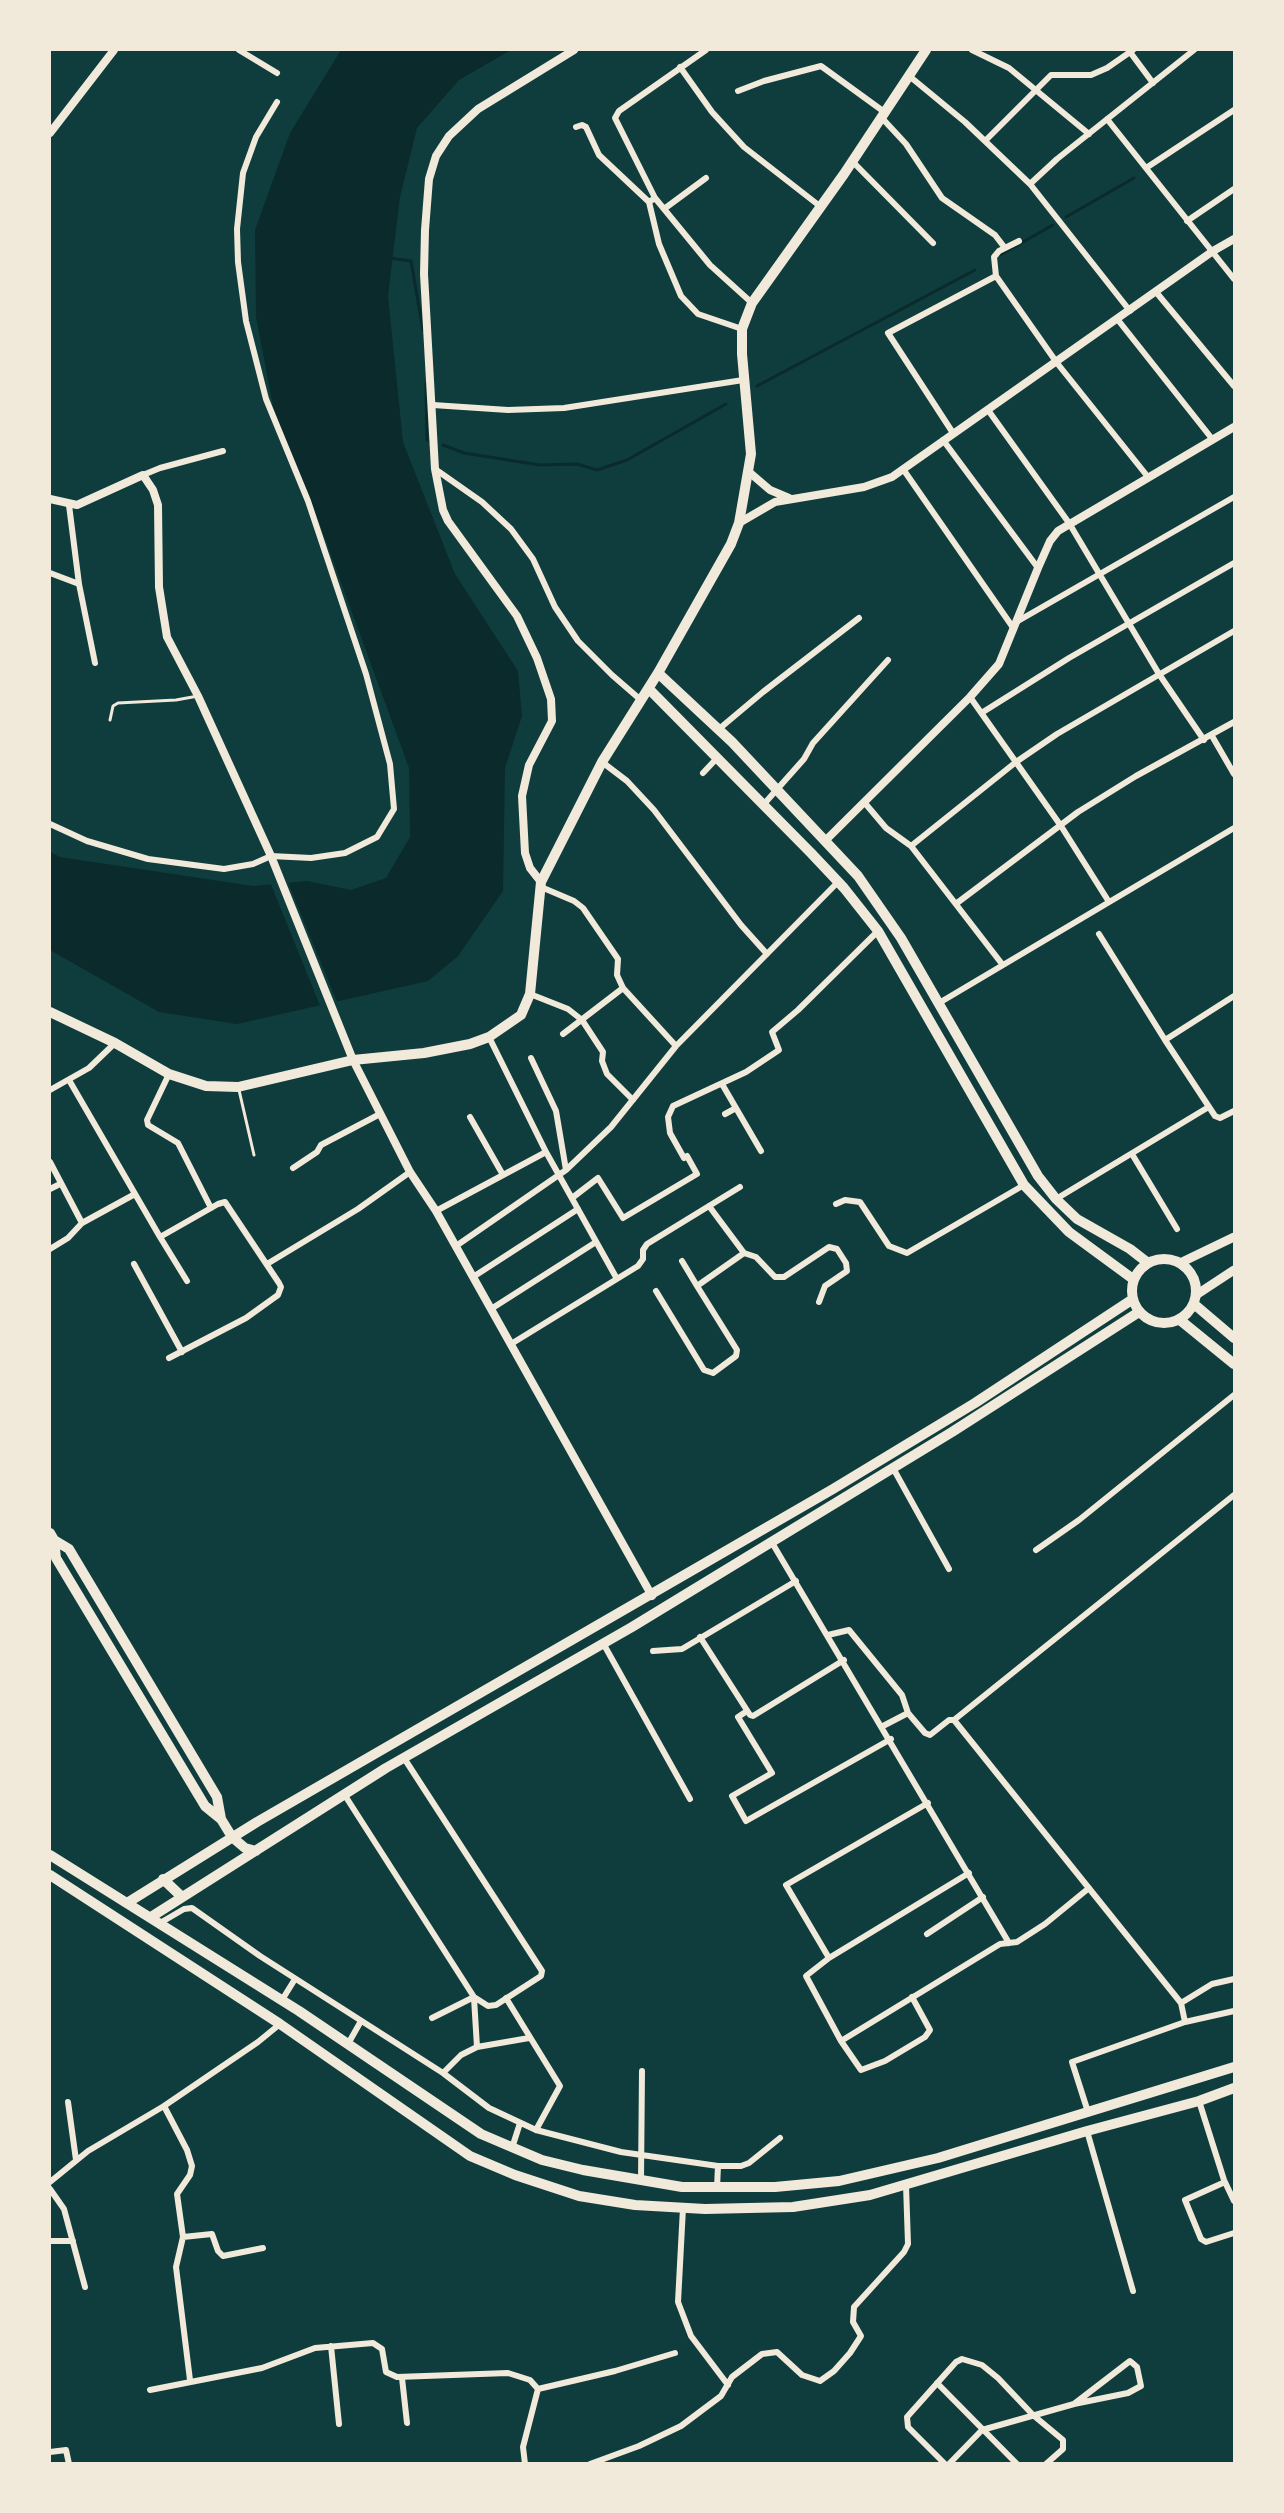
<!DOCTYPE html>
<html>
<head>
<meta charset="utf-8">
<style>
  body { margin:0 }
  #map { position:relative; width:1284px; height:2513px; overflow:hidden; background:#0f3d3e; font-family:Montserrat,sans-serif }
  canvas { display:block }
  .frame { position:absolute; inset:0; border:51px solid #f1e9da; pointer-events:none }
</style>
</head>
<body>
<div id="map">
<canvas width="1284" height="2513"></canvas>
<div class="frame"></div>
</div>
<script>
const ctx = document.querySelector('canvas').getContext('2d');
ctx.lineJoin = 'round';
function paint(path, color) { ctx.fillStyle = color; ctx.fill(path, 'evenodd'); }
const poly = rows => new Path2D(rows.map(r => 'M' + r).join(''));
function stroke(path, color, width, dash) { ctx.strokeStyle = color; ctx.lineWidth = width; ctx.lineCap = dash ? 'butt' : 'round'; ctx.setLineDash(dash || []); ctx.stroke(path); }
const water = poly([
  [341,50,511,50,459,80,417,128,400,197,388,296,403,442,455,574,518,671,522,716,505,768,503,891,458,956,428,981,237,1024,159,1012,50,950,50,852,60,857,253,886,307,881,351,890,386,878,410,837,409,768,308,492,278,432,256,317,255,230,290,133]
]);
const pier = poly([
  [287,880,338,1004,321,1008,270,882]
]);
const stream = poly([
  [1066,217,1134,178],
  [1000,255,1053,225],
  [389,258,411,261,423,330],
  [426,384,427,440,430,441],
  [757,386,975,270],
  [443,445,464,453,540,465,577,464,597,470,627,460,726,404]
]);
const service = poly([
  [110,720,113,706,118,703,176,700,198,696],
  [239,1090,254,1155]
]);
const minor = poly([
  [239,50,277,73],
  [706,50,619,111,615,118,655,198,710,265,752,303],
  [972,50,1009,68,1089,134],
  [1130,52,1153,83],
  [680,67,712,112,744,147,821,207],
  [908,75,965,122,1030,184,1130,311],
  [738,91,764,81,821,66,883,111],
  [881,117,906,144,942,198,995,235,1005,248],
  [1107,119,1234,279],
  [576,127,582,125,586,127,599,155,649,202],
  [985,141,1051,75,1091,75,1107,68,1133,50],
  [852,161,933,243],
  [1146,168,1234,110],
  [1030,184,1057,159,1194,50],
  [655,198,649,202,659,244,681,296,698,314,742,329],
  [664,209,706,178],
  [1187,221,1234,189],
  [1019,241,999,251,994,257,996,276,1057,363,1148,477],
  [1156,292,1234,386],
  [1118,320,1213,440],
  [433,405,508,410,564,408,743,380],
  [988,410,1069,523,1159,674,1204,740],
  [953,433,888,333,996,276],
  [943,440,1038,568],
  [435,469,482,502,511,529,533,559,555,607,578,641,612,675,642,701],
  [903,469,1014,629],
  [143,475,160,468,223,451],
  [50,573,79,584,69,505],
  [79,584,95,663],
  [1018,621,1234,497],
  [970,697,1061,826,1109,902],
  [983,712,1069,658,1234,563],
  [719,729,763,692,859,618],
  [1212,736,1234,774],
  [602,762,627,781,654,810,741,925,767,954],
  [703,773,718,757],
  [864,802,886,828,911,846,1002,964],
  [764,804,804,759,813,743,888,660],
  [50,824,87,841,148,859,224,869,253,864,271,856,311,858,345,853,377,837,394,809,390,764,366,674,308,501,266,399,246,321,238,262,237,229,243,173,256,137,277,102],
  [911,846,1016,762,1057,734,1234,631],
  [541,887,574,901,583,908,618,959,617,975,623,988,676,1046],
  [957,903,1078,812,1136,776,1234,722],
  [1099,934,1165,1040,1234,996],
  [530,994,568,1009,582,1020,603,1052,602,1061,607,1074,633,1100],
  [939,1003,1234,828],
  [563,1034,623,988],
  [489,1037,546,1152,617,1279],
  [1165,1040,1215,1116,1220,1118,1234,1111],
  [531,1058,556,1111,566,1170],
  [169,1074,147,1120,148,1125,178,1143,211,1208],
  [69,1080,160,1237,218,1204,225,1202,279,1283,281,1287,278,1295,246,1318,169,1358],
  [722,1084,761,1151],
  [50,1090,89,1068,115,1043],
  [725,1114,736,1108],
  [470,1117,503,1175],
  [1132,1154,1177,1229],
  [50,1162,82,1223],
  [293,1168,317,1152,321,1145,380,1114],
  [50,1189,60,1184],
  [572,1198,598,1178,623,1218,697,1174,687,1156,684,1158,670,1133,668,1117,673,1106,746,1072,779,1050,772,1032,798,1010,878,931],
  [1056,1199,1207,1108],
  [836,1204,845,1200,860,1202,889,1246,907,1253,1024,1185],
  [709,1206,744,1253,756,1257,775,1277,784,1277,829,1247,837,1249,846,1263,847,1271,825,1286,819,1302],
  [436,1211,546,1152],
  [160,1237,187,1281],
  [456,1246,566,1170,611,1127,676,1046,838,882],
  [50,1249,68,1238,82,1223,135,1194],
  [682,1261,697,1286],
  [134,1264,182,1352],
  [267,1264,358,1209,410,1172],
  [473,1277,578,1209],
  [656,1291,704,1370,713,1373,736,1356,737,1350,697,1286,744,1253],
  [491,1309,596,1242],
  [511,1344,638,1266,643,1259,643,1250,647,1244,740,1187],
  [893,1468,949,1569],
  [771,1541,1009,1943],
  [1036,1550,1079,1520,1234,1395],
  [828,1635,849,1630,902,1695,908,1713],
  [700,1637,750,1715,753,1716,844,1660],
  [603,1643,690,1799],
  [653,1651,682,1649,796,1581],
  [747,1711,738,1717,772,1773,732,1796,746,1821,891,1739],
  [954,1720,1234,1495],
  [883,1726,908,1713,925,1733,930,1735,949,1720,954,1720,1181,2003],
  [404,1758,542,1971,541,1976,496,2005,488,2006,474,1997],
  [344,1794,474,1997,432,2018],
  [160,1923,184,1909,192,1908,260,1956,443,2073,489,2108,536,2130,621,2152,718,2166,741,2166,749,2163,780,2138],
  [927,1934,983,1897],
  [829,1958,786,1885,928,1803],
  [912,1997,930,2030,925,2037,885,2061,861,2070,841,2041,806,1976,829,1958,969,1873],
  [474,1998,477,2047],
  [506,1998,560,2086,536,2130],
  [282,2000,295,1979],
  [1185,2022,1181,2003,1212,1984,1234,1979],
  [841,2041,1000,1944,1017,1942,1045,1924,1089,1888],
  [348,2044,361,2021],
  [443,2073,461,2055,477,2047,529,2038],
  [1199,2101,1224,2180,1234,2201],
  [68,2102,76,2160],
  [164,2106,187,2150,192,2166,190,2175,177,2194,183,2237,176,2267,190,2380],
  [1088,2112,1072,2062,1185,2022,1234,2011],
  [1087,2131,1133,2291],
  [512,2148,520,2123],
  [641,2180,642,2071],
  [50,2182,88,2151,164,2106,258,2042,280,2024],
  [1225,2182,1185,2200,1201,2239,1206,2242,1234,2233],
  [717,2188,718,2166],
  [50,2189,64,2209,85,2287],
  [683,2208,678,2302,691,2336,728,2385],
  [183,2237,212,2234,218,2251,223,2256,263,2248],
  [50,2241,73,2241],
  [331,2346,339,2424],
  [402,2378,407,2423],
  [937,2383,1017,2464],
  [538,2389,615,2371,675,2353],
  [150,2390,262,2368,315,2348,373,2343,382,2349,386,2372,397,2377,508,2373,530,2380,538,2389,523,2447,525,2464],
  [50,2452,66,2450,69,2464],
  [590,2464,639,2446,681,2426,721,2396,732,2377,762,2354,777,2352,802,2375,820,2381,834,2371,850,2353,861,2336,853,2322,854,2307,904,2252,908,2244,906,2185],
  [945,2464,908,2427,907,2417,956,2362,962,2359,982,2365,998,2378,1033,2415,1063,2440,1063,2449,1046,2464],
  [949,2464,982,2430,1074,2404,1128,2393,1141,2386,1137,2367,1130,2361,1074,2404]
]);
const tertiary = poly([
  [50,133,114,50],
  [749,472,770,490,789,498],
  [50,499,77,505,143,475,153,490,158,505,159,587,167,637,198,696,271,856,353,1060,410,1172,436,1211,652,1596],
  [739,523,775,502,864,487,892,477,1213,251,1234,239],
  [825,841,970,697,999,664,1038,568,1050,541,1058,531,1234,427],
  [541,882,530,868,525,853,522,796,529,765,552,721,551,699,537,658,517,616,448,521,443,510,435,469,424,274,425,230,429,179,436,156,449,136,478,109,574,50]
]);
const secondary = poly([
  [1180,1263,1234,1237],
  [1196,1295,1234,1270]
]);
const primary = poly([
  [658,673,732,742,858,876,901,938,1038,1176,1056,1199,1077,1219,1130,1249,1148,1263],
  [649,689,811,853,844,888,878,931,1024,1185,1069,1232,1133,1279],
  [50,1012,115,1043,169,1074,206,1086,238,1087,353,1060,424,1053,470,1044,489,1037,521,1015,530,994,541,882,602,762,658,673,731,544,739,523,751,454,742,354,742,329,752,303,844,174,926,50],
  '1132 1291a32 32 0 1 1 64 0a32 32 0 1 1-64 0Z',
  [1194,1304,1234,1338],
  [1180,1320,1234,1364],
  [50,1533,54,1540,56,1558,205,1806,221,1819,232,1837,245,1848,256,1851],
  [54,1540,69,1549,217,1797,221,1819],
  [50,1855,299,2011,481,2134,542,2160,583,2170,682,2187,775,2187,839,2181,938,2158,1234,2067],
  [50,1875,280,2024,470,2156,515,2175,579,2196,635,2205,705,2209,793,2207,870,2195,1087,2131,1199,2101,1234,2088],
  [163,1879,182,1897],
  [127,1903,257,1822,833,1489,975,1403,1133,1299],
  [151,1917,386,1768,632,1627,952,1432,1139,1312]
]);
paint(water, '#0a2a2b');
paint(pier, '#0f3d3e');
stroke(stream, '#0a2a2b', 3);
stroke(service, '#f1e9da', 3);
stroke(minor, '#f1e9da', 6);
stroke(tertiary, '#f1e9da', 8);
stroke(secondary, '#f1e9da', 9);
stroke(primary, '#f1e9da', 10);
</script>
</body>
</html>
